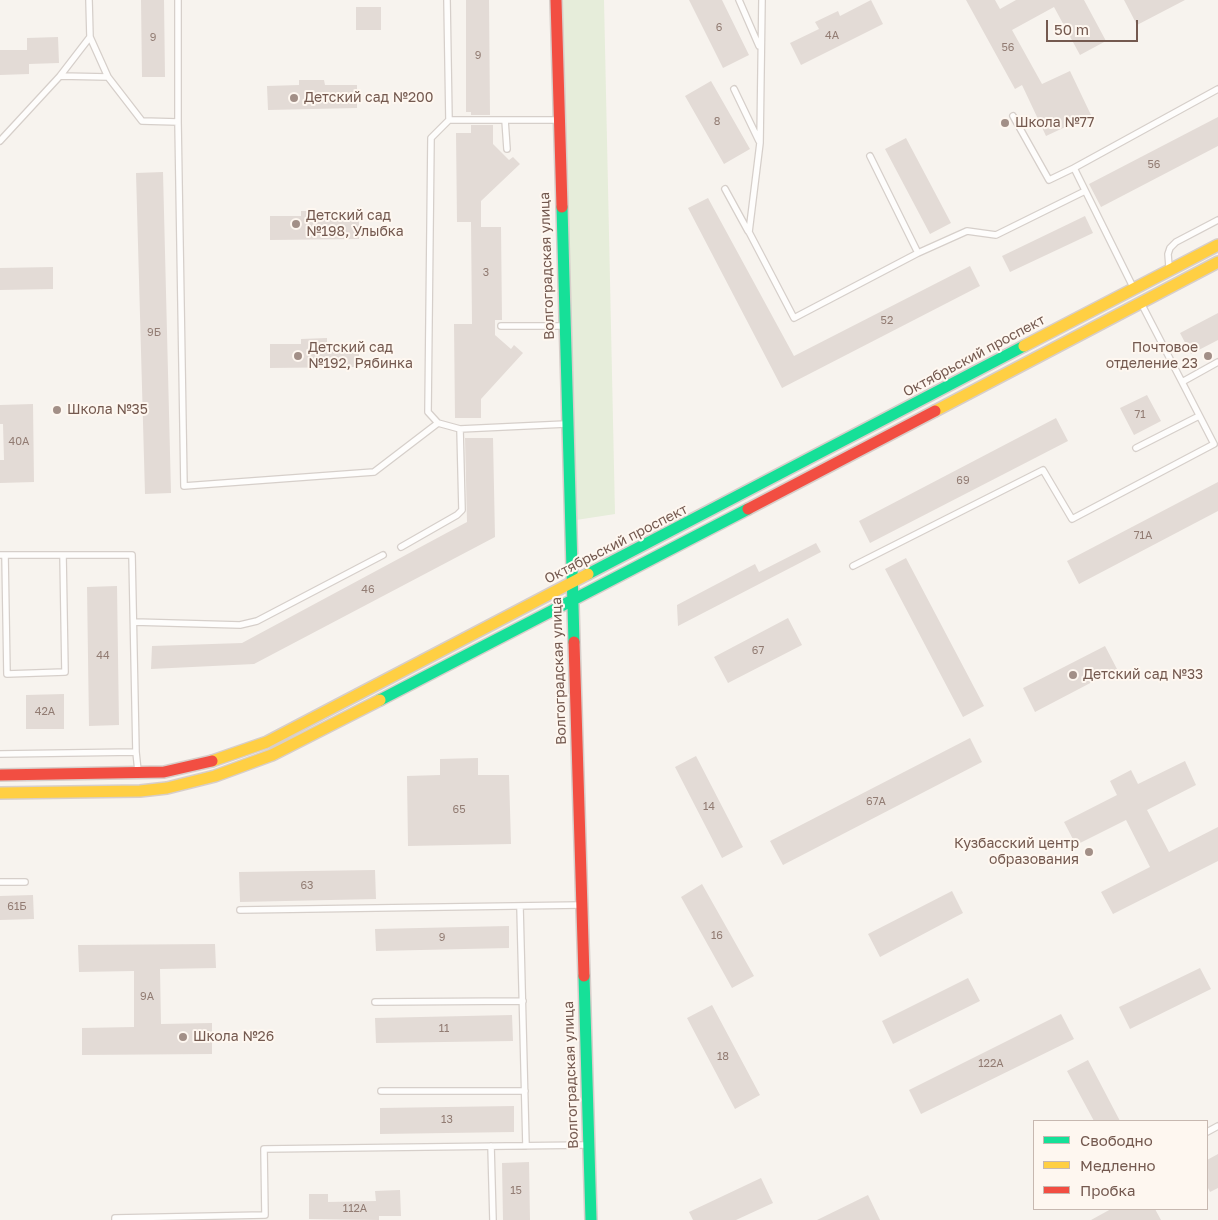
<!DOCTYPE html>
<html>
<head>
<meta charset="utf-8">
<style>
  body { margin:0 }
  #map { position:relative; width:1218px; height:1220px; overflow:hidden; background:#f7f3ee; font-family:"Golos Text",sans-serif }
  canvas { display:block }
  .legend { position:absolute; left:1033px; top:1120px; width:175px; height:90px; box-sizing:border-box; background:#fef7f0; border:1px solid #c7b8b0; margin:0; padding:6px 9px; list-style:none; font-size:15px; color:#74594f }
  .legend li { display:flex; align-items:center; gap:10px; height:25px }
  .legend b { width:25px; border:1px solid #c7b8b0 }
  .scale { position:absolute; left:1046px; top:20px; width:92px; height:22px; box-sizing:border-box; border:2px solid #74594f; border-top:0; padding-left:6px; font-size:15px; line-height:18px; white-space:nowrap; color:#74594f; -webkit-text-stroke:4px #fef7f0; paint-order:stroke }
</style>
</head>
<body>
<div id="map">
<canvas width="1218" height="1220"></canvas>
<ul class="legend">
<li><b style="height:6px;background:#16e098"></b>Свободно</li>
<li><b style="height:6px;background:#ffcf43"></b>Медленно</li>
<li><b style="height:6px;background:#f24e42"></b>Пробка</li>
</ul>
<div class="scale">50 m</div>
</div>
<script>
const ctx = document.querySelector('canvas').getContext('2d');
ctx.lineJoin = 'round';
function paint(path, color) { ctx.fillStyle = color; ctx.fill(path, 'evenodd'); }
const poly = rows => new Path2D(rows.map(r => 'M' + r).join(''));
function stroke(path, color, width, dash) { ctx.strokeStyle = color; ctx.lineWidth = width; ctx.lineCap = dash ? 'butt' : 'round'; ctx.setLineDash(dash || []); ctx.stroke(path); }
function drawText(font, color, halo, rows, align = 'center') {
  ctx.font = font + ' "Golos Text",sans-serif'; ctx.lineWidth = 4; ctx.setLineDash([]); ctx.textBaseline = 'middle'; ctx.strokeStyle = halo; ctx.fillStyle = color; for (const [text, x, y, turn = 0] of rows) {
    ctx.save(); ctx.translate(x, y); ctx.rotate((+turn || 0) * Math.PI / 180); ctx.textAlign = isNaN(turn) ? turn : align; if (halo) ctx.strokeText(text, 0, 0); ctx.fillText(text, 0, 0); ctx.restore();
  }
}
const green = poly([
  [560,0,604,0,615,514,576,520]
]);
const building = poly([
  [141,0,164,0,165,77,142,77],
  [466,0,489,0,490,115,471,115,471,112,466,112],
  [689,0,722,0,749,55,723,68],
  [871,0,883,24,801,65,790,43,819,29,815,22,838,11,840,16],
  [966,0,995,0,1000,9,1016,0,1084,0,1106,41,1080,55,1054,7,1012,30,1042,84,1070,71,1091,115,1046,136,1022,85,1015,89],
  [1124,0,1185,0,1137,25],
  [356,7,381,7,381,30,356,30],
  [58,37,59,63,29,64,29,74,0,75,0,50,27,50,27,38],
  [299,80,324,80,325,85,357,85,357,108,268,110,267,86,299,85],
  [711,81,750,149,724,164,685,96],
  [1218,117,1218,146,1101,207,1089,184],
  [471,125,493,125,493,144,509,160,513,157,520,164,481,201,481,227,501,227,502,320,495,320,495,335,511,349,514,345,523,353,481,399,481,418,455,418,454,324,472,324,471,222,457,222,456,133,471,133],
  [906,138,951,223,930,234,885,149],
  [163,172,171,493,145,494,136,173],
  [708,198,794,356,970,266,980,286,782,388,688,208],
  [301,211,327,211,327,216,359,215,359,239,270,240,270,216,301,216],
  [1085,216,1093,233,1010,272,1002,256],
  [53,267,53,289,0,290,0,268],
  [1218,313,1218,340,1191,354,1180,333],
  [327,338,327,344,359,343,359,367,270,368,270,344,301,344,301,339],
  [1147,395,1161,421,1134,435,1120,408],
  [33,404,34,482,0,483,0,460,4,460,3,424,0,424,0,405],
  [1056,418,1068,441,870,543,859,521],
  [465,438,493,438,495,537,254,664,151,669,152,646,242,643,467,522],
  [1218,482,1218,511,1079,584,1067,561],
  [816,543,821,552,678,626,677,605,755,564,759,572],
  [906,558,984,706,963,717,885,569],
  [117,586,119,725,89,726,87,587],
  [788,618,802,645,728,683,714,657],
  [1105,646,1117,669,1035,712,1023,688],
  [64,694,64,729,26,729,26,695],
  [970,738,982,762,783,865,770,841],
  [696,756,743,847,722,858,675,767],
  [478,758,478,775,509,775,511,844,408,846,407,776,440,775,440,759],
  [1185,761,1196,785,1147,810,1169,852,1218,827,1218,861,1113,914,1101,892,1150,867,1126,820,1076,845,1064,822,1117,795,1110,781,1131,770,1138,784],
  [375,870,376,899,240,902,239,872],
  [702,884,754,976,732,988,681,897],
  [952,891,963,913,880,957,868,934],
  [33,895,34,919,0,920,0,896],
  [509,926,509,948,376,951,375,929],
  [215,944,216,968,160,969,161,1024,212,1023,212,1054,82,1055,82,1028,134,1027,134,971,79,972,78,945],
  [1200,968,1211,989,1130,1029,1119,1007],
  [968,978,980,1001,893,1044,882,1021],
  [712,1005,760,1095,735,1109,687,1018],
  [1061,1014,1074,1039,921,1114,909,1090],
  [512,1015,513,1041,376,1043,375,1018],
  [1088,1060,1120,1121,1094,1121,1067,1071],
  [514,1106,514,1132,380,1134,380,1108],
  [1218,1154,1218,1188,1210,1192,1207,1186,1207,1160],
  [529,1162,530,1220,503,1220,502,1163],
  [761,1178,773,1203,736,1220,693,1220,689,1212],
  [400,1190,401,1216,379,1216,379,1220,309,1219,309,1194,328,1194,328,1202,376,1201,375,1191],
  [868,1195,880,1220,817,1220],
  [1111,1209,1155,1209,1161,1220,1091,1220]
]);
const lane = poly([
  [178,0,178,122,184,486,374,472,438,423,428,412,431,138,449,120],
  [447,0,449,120,557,120],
  [739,0,759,46],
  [762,0,760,143,749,232,794,318,918,253,967,231,996,235,1085,191],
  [90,37,108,77],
  [60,76,90,37,89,0],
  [734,89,759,141],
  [1013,116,1049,180,1074,168],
  [505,120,507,149],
  [0,141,60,76,108,77,142,121,178,122],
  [870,156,918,253],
  [725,189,748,231],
  [1169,267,1168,254,1170,248,1176,242,1218,220],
  [1133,287,1074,168,1218,89],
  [1141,303,1182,382,1218,362],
  [501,326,564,326],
  [438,423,460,429],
  [1136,448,1199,416],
  [401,547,457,515,462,510,460,429,566,424],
  [0,555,132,555,136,752,138,771],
  [5,555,7,674,65,672,63,555],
  [853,566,1043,470,1072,519,1214,444,1182,382],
  [134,622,240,625,257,621,383,555],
  [0,754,136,752],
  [0,882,25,882],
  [520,907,526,1146],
  [240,910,581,905],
  [375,1002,523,1001],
  [381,1091,525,1091],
  [1207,1132,1218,1126],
  [491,1146,493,1220],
  [115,1220,115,1218,265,1215,264,1149,588,1145]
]);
const fast = poly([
  [562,207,574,642],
  [588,574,1024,346],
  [380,700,748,509],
  [584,976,591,1220]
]);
const slow = poly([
  [1024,346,1218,245],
  [935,411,1218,262],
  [212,761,267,742,588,574],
  [0,793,140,791,167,788,215,776,272,755,380,700]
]);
const jam = poly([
  [556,0,562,207],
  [748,509,935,411],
  [574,642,584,976],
  [0,775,164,772,212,761]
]);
const markers = [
  [294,98,5,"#a28f87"],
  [1005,123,5,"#a28f87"],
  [296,224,5,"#a28f87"],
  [298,356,5,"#a28f87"],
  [1208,356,5,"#a28f87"],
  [57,410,5,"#a28f87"],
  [1073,675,5,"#a28f87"],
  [1089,852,5,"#a28f87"],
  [183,1037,5,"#a28f87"]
];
const numberNames = [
  ["6",719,28],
  ["4А",832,36],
  ["9",153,38],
  ["56",1008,48],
  ["9",478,56],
  ["8",717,122],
  ["56",1154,165],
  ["3",486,273],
  ["52",887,321],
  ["9Б",154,333],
  ["71",1140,415],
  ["40А",19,442],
  ["69",963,481],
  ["71А",1143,536],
  ["46",368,590],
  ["67",758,651],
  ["44",103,656],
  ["42А",45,712],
  ["67А",876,802],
  ["14",709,807],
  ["65",459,810],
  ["63",307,886],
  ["61Б",17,907],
  ["16",717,936],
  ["9",442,938],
  ["9А",147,997],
  ["11",444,1029],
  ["18",723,1057],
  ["122А",991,1064],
  ["13",447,1120],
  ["15",516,1191],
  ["112А",355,1209]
];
const poiNames = [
  ["Детский сад №200",304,98],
  ["Школа №77",1015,123],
  ["Детский сад",306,216],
  ["№198, Улыбка",306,232],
  ["Детский сад",308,348],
  ["№192, Рябинка",308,364],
  ["Почтовое",1198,348,"right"],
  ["отделение 23",1198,364,"right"],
  ["Школа №35",67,410],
  ["Детский сад №33",1083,675],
  ["Кузбасский центр",1079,844,"right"],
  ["образования",1079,860,"right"],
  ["Школа №26",193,1037]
];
const streetNames = [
  ["Волгоградская улица",547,266,-92],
  ["Октябрьский проспект",974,356,-28],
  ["Октябрьский проспект",616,544,-27],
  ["Волгоградская улица",559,671,-92],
  ["Волгоградская улица",571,1075,-92]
];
paint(green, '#e6edda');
paint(building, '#e3dbd6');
stroke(lane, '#d6cfca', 8);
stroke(fast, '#d7ceca', 14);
stroke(slow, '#d7ceca', 14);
stroke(jam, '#d7ceca', 14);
stroke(lane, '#fefdfc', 5.5);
stroke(fast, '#16e098', 11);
stroke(slow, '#ffcf43', 11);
stroke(jam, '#f24e42', 11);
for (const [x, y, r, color] of markers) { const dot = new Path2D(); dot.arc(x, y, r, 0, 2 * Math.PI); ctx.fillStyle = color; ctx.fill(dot); stroke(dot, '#fef7f0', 2); }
drawText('11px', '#927c73', null, numberNames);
drawText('14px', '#74594f', '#fef7f0', poiNames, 'left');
drawText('14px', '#74594f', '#fef7f0', streetNames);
</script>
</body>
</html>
